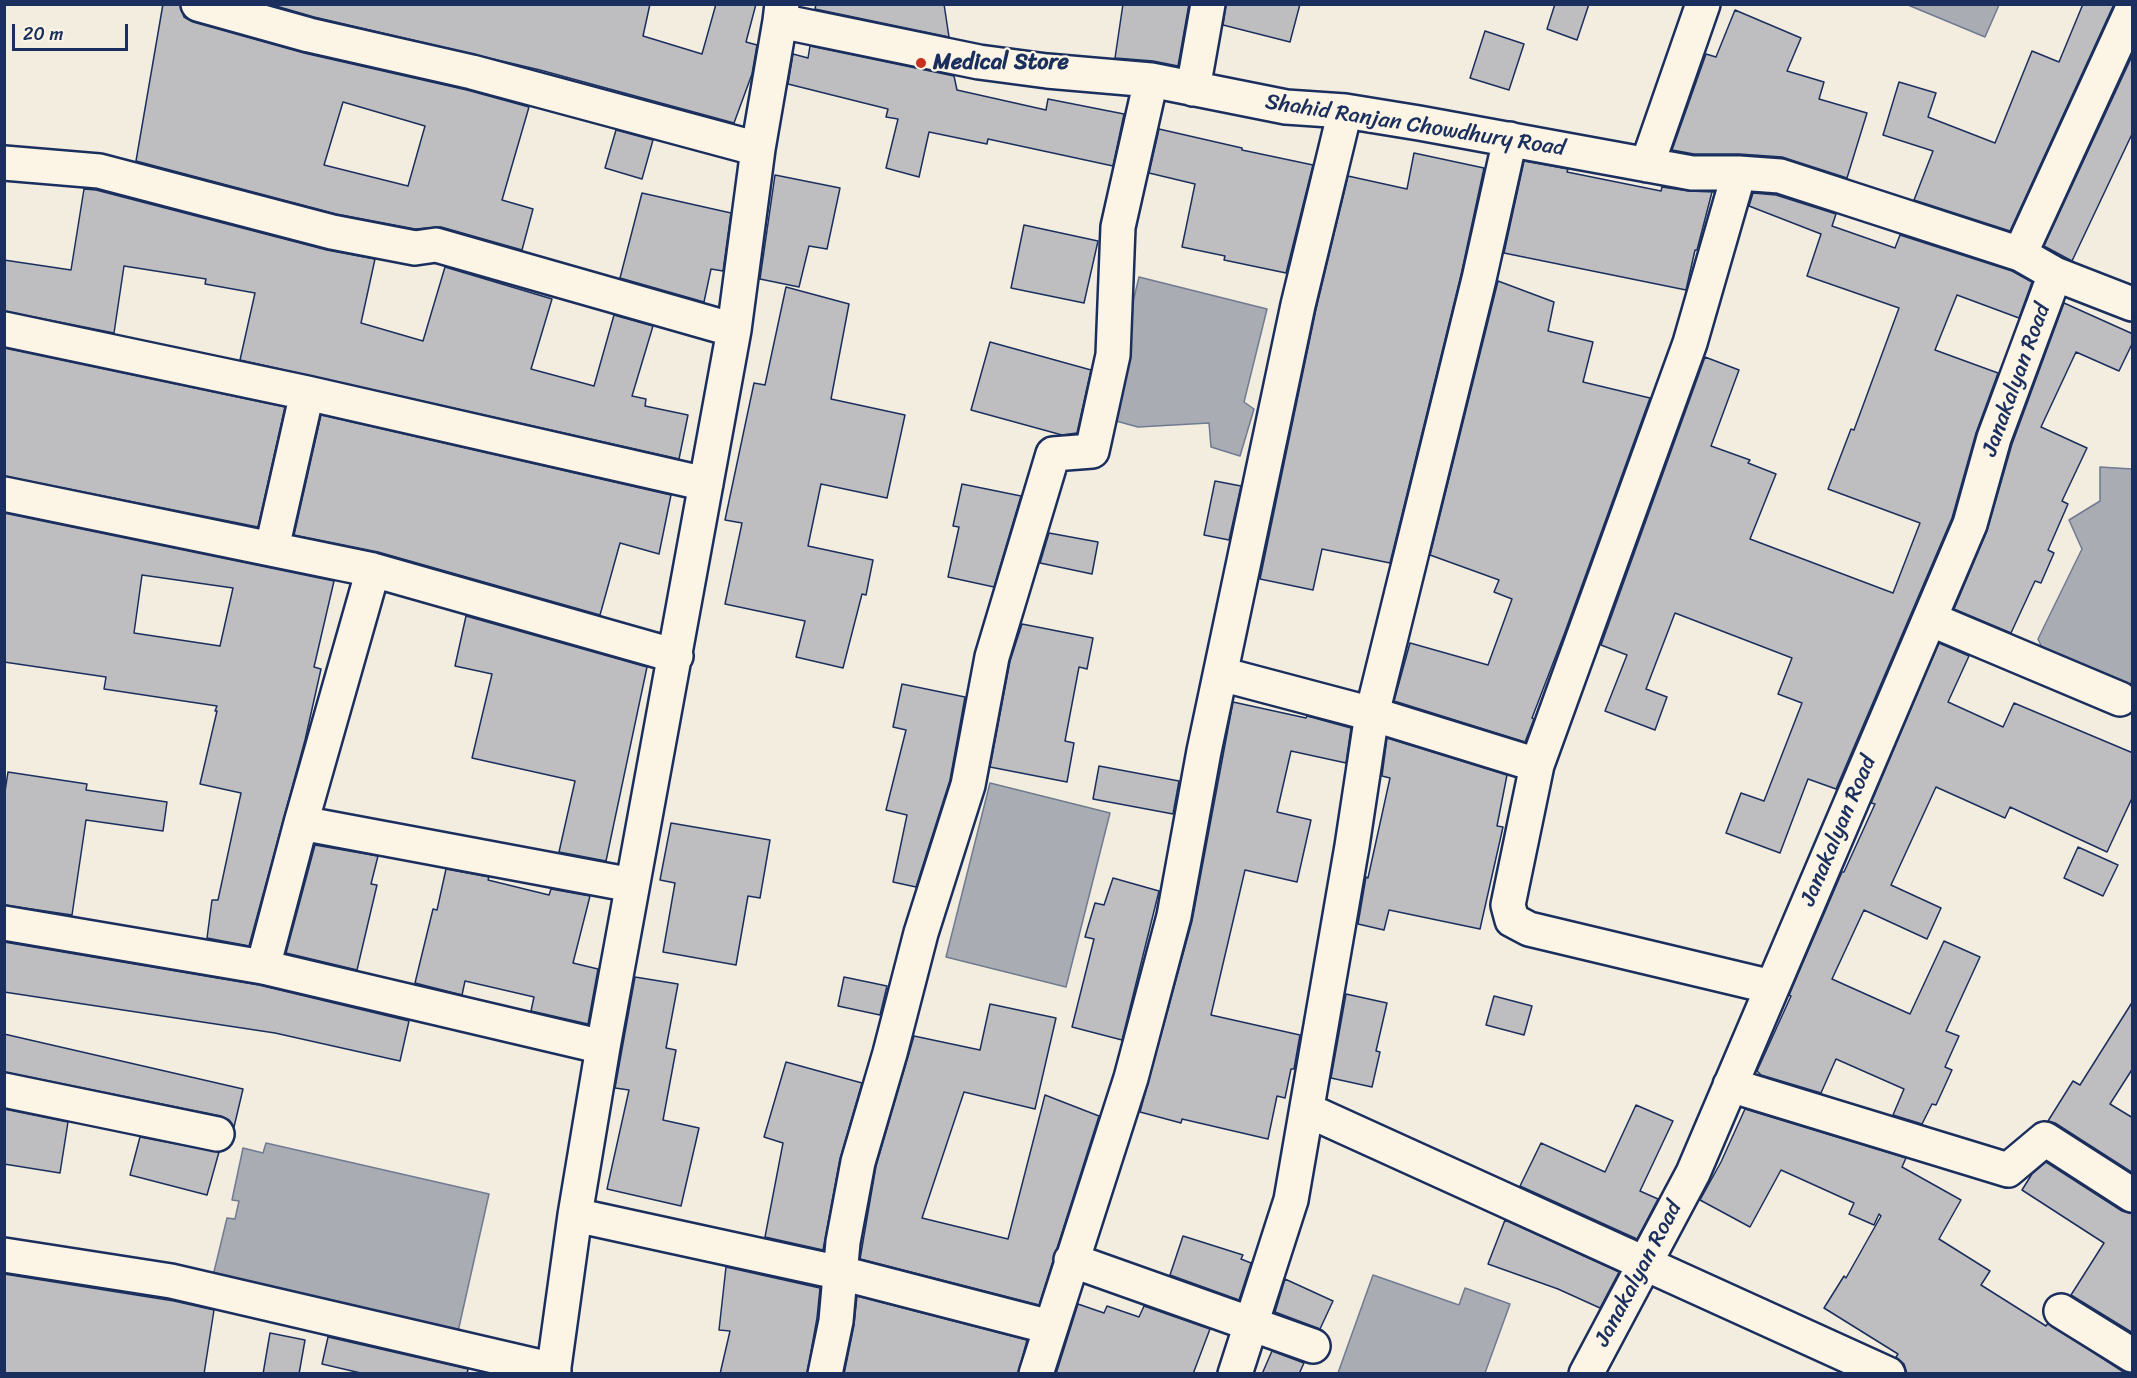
<!DOCTYPE html>
<html>
<head>
<meta charset="utf-8">
<style>
  body { margin:0 }
  #map { position:relative; width:2137px; height:1378px; overflow:hidden; background:#f3ede0; font-family:Sriracha,sans-serif }
  canvas { display:block }
  .frame { position:absolute; inset:0; border:6px solid #1b2f5e; pointer-events:none }
  .scale { position:absolute; left:12px; top:24px; width:116px; height:27px; box-sizing:border-box; border:3px solid #1b2f5e; border-top:0; padding-left:8px; font-size:18px; line-height:21px; white-space:nowrap; color:#1b2f5e; -webkit-text-stroke:4px #fcf5e5; paint-order:stroke }
</style>
</head>
<body>
<div id="map">
<canvas width="2137" height="1378"></canvas>
<div class="frame"></div>
<div class="scale">20 m</div>
</div>
<script>
const ctx = document.querySelector('canvas').getContext('2d');
ctx.lineJoin = 'round';
function paint(path, color) { ctx.fillStyle = color; ctx.fill(path, 'evenodd'); }
const poly = rows => new Path2D(rows.map(r => 'M' + r).join(''));
function stroke(path, color, width, dash) { ctx.strokeStyle = color; ctx.lineWidth = width; ctx.lineCap = dash ? 'butt' : 'round'; ctx.setLineDash(dash || []); ctx.stroke(path); }
function drawText(font, color, halo, rows, align = 'center') {
  ctx.font = font + ' Sriracha,sans-serif'; ctx.lineWidth = 4.5; ctx.setLineDash([]); ctx.textBaseline = 'middle'; ctx.strokeStyle = halo; ctx.fillStyle = color; for (const [text, x, y, turn = 0] of rows) {
    ctx.save(); ctx.translate(x, y); ctx.rotate((+turn || 0) * Math.PI / 180); ctx.textAlign = isNaN(turn) ? turn : align; if (halo) ctx.strokeText(text, 0, 0); ctx.fillText(text, 0, 0); ctx.restore();
  }
}
const water = poly([
  [1908,5,1999,5,1985,37,1908,5],
  [1139,277,1267,309,1244,402,1254,409,1240,456,1211,447,1209,423,1138,427,1105,418,1139,277],
  [2100,467,2132,469,2132,680,2128,690,2061,688,2038,639,2082,549,2069,520,2100,501,2100,467],
  [990,783,1110,813,1066,987,946,957,990,783],
  [266,1143,489,1194,457,1336,212,1280,227,1218,235,1219,239,1201,232,1200,243,1148,263,1153,266,1143],
  [1373,1275,1459,1305,1465,1288,1510,1304,1485,1373,1338,1373,1373,1275]
]);
const building = poly([
  [163,4,180,4,184,17,193,22,304,53,467,90,529,107,502,200,533,209,522,250,441,227,415,229,336,214,136,161,163,4],
  [343,102,425,126,408,186,324,165,343,102],
  [269,4,650,4,643,36,702,54,716,4,756,4,746,42,757,45,752,74,734,123,540,70,314,17,269,4],
  [816,4,944,4,949,37,815,9,816,4],
  [1123,4,1189,4,1178,66,1153,61,1115,58,1123,4],
  [1226,4,1300,4,1290,42,1223,25,1226,4],
  [1555,4,1589,4,1577,40,1547,29,1555,4],
  [2083,4,2114,4,2010,231,1914,200,1933,151,1883,135,1899,82,1936,93,1928,117,1995,143,2032,51,2059,62,2083,4],
  [1735,10,1801,38,1787,71,1824,82,1819,99,1867,113,1847,178,1782,157,1739,154,1694,154,1672,150,1706,54,1716,57,1735,10],
  [1485,31,1524,44,1509,90,1470,78,1485,31],
  [810,46,954,76,957,90,1046,110,1048,99,1124,114,1113,166,988,139,987,144,929,132,919,177,886,168,898,119,886,117,888,109,788,84,793,54,808,58,810,46],
  [2133,54,2133,132,2072,261,2044,246,2133,54],
  [1159,129,1242,148,1242,150,1313,165,1286,273,1224,260,1225,256,1182,247,1195,184,1149,173,1159,129],
  [616,130,653,140,642,179,605,168,616,130],
  [1414,153,1484,168,1461,275,1390,563,1322,549,1313,590,1260,579,1316,309,1348,176,1407,189,1414,153],
  [1524,161,1568,169,1567,172,1661,191,1662,187,1689,191,1714,192,1712,192,1697,250,1695,250,1686,290,1504,253,1524,161],
  [775,175,840,188,827,249,809,246,799,287,760,279,775,175],
  [84,189,96,190,327,250,375,259,361,323,423,341,445,267,552,299,531,369,594,386,614,315,653,326,632,396,646,399,645,406,688,415,679,459,240,360,255,293,205,284,206,279,124,266,114,333,4,311,4,260,71,270,84,189],
  [642,193,731,213,723,271,711,269,704,302,620,278,642,193],
  [1753,193,1776,195,1836,214,1832,226,1895,248,1900,235,2012,271,2032,282,2019,318,1957,295,1935,350,1998,373,1976,433,1952,518,1836,789,1808,779,1780,853,1726,833,1741,793,1764,801,1802,703,1778,694,1792,658,1675,613,1646,689,1667,697,1655,730,1605,711,1627,655,1601,645,1705,357,1739,370,1711,446,1750,460,1748,463,1776,474,1750,539,1893,593,1920,523,1828,489,1851,429,1854,430,1899,308,1807,276,1821,234,1749,206,1753,193],
  [1024,225,1098,241,1084,303,1011,288,1024,225],
  [1498,281,1554,302,1548,331,1593,342,1583,382,1650,398,1565,632,1532,718,1534,719,1525,742,1394,701,1410,643,1488,665,1512,599,1494,592,1499,580,1430,555,1498,281],
  [786,287,849,304,831,399,905,415,887,498,821,484,808,546,873,560,866,595,862,594,843,668,796,657,805,621,725,604,742,523,725,520,754,383,765,385,786,287],
  [2064,303,2133,334,2133,342,2119,371,2076,352,2041,427,2087,448,2062,501,2068,504,2048,550,2054,553,2041,583,2035,581,2011,633,1954,609,1987,531,2012,444,2064,303],
  [990,342,1091,370,1077,433,1062,435,971,410,990,342],
  [4,348,285,407,258,527,4,476,4,348],
  [321,415,671,495,659,554,620,543,600,615,378,552,294,535,321,415],
  [1215,481,1241,486,1229,540,1204,535,1215,481],
  [962,484,1021,496,994,587,948,577,959,527,953,526,962,484],
  [4,513,334,581,314,667,321,669,305,740,249,946,207,938,212,900,218,900,241,793,200,784,217,711,215,711,217,706,104,689,106,677,4,662,4,513],
  [142,575,233,588,220,646,134,633,142,575],
  [1049,533,1098,542,1092,574,1040,563,1049,533],
  [466,616,647,667,606,861,559,852,575,781,472,758,492,674,455,666,466,616],
  [1022,624,1093,638,1087,669,1079,667,1065,741,1074,743,1067,782,990,767,1010,661,1022,624],
  [1939,643,1969,656,1948,702,2003,727,2014,703,2133,753,2133,796,2107,852,2010,807,2005,818,1936,787,1891,885,1941,908,1927,939,1864,910,1832,979,1910,1014,1944,941,1980,957,1946,1031,1959,1036,1945,1067,1952,1070,1936,1105,1932,1104,1922,1124,1893,1115,1904,1089,1836,1059,1821,1093,1761,1075,1757,1071,1791,996,1789,995,1842,872,1844,872,1875,804,1871,803,1939,643],
  [902,684,965,697,950,780,916,887,893,882,907,815,886,810,906,730,893,727,902,684],
  [1233,702,1306,718,1307,716,1351,728,1346,763,1291,751,1277,812,1311,820,1297,882,1245,870,1211,1015,1300,1035,1294,1069,1291,1069,1285,1098,1277,1096,1268,1139,1182,1119,1181,1123,1140,1112,1192,921,1233,702],
  [1387,738,1507,775,1497,826,1503,827,1480,929,1389,910,1384,930,1358,924,1366,877,1368,878,1390,778,1382,776,1387,738],
  [1099,766,1179,781,1173,814,1093,799,1099,766],
  [8,772,87,784,86,790,167,802,163,831,86,820,72,915,4,905,4,798,8,772],
  [671,823,770,840,760,898,748,896,736,965,663,952,675,883,660,880,671,823],
  [315,845,378,856,371,884,377,885,357,970,286,953,315,845],
  [2078,847,2118,865,2103,896,2064,878,2078,847],
  [446,869,489,877,488,880,549,895,551,889,590,896,573,963,598,969,588,1024,531,1011,534,997,465,981,462,995,415,983,433,909,437,910,446,869],
  [1113,878,1159,891,1122,1040,1072,1027,1094,939,1085,937,1095,903,1104,905,1113,878],
  [4,942,259,985,409,1021,400,1061,275,1033,4,992,4,942],
  [635,977,678,984,666,1048,676,1050,663,1120,699,1128,681,1206,607,1189,629,1090,615,1088,635,977],
  [844,977,887,986,880,1015,838,1006,844,977],
  [1346,994,1387,1003,1376,1051,1380,1052,1372,1087,1331,1078,1346,994],
  [1494,996,1532,1006,1524,1035,1486,1025,1494,996],
  [2133,1001,2133,1068,2110,1104,2133,1118,2133,1173,2055,1123,2048,1121,2073,1081,2080,1085,2133,1001],
  [990,1004,1056,1018,1035,1109,964,1092,922,1218,1008,1239,1045,1095,1099,1116,1039,1305,860,1259,876,1166,914,1036,980,1050,990,1004],
  [4,1034,243,1089,234,1127,229,1120,221,1116,4,1072,4,1034],
  [786,1062,862,1083,840,1159,823,1250,765,1237,783,1143,764,1137,786,1062],
  [1636,1105,1673,1121,1640,1191,1658,1199,1637,1239,1520,1186,1541,1143,1605,1172,1636,1105],
  [4,1109,68,1122,60,1173,4,1164,4,1109],
  [1745,1109,1906,1158,1902,1167,1961,1200,1939,1239,1990,1271,1981,1285,2046,1326,2048,1323,2122,1371,2130,1374,1907,1374,1904,1364,1896,1357,1898,1354,1824,1308,1844,1276,1846,1278,1881,1216,1879,1214,1874,1225,1849,1214,1854,1203,1781,1170,1750,1227,1700,1200,1721,1162,1745,1109],
  [140,1137,219,1152,207,1195,130,1175,140,1137],
  [2046,1162,2122,1211,2133,1214,2133,1333,2071,1295,2104,1243,2022,1190,2032,1174,2046,1162],
  [1505,1220,1619,1272,1600,1308,1558,1289,1488,1264,1505,1220],
  [1183,1236,1243,1255,1241,1259,1251,1263,1239,1300,1170,1275,1183,1236],
  [726,1267,820,1288,817,1318,807,1374,720,1374,730,1331,719,1330,726,1267],
  [4,1274,174,1301,214,1310,204,1374,4,1374,4,1274],
  [1285,1279,1333,1301,1320,1329,1275,1312,1285,1279],
  [857,1296,1027,1340,1018,1374,844,1374,854,1325,857,1296],
  [1078,1304,1104,1313,1107,1306,1139,1317,1144,1306,1210,1329,1193,1374,1056,1374,1078,1304],
  [270,1333,305,1340,299,1374,263,1374,270,1333],
  [328,1337,468,1369,467,1374,365,1374,322,1364,328,1337],
  [1272,1351,1304,1363,1299,1374,1262,1374,1272,1351]
]);
const street = poly([
  [198,4,309,35,472,72,758,149],
  [782,4,780,21,979,62,1047,71,1151,80,1286,107,1345,111,1419,123,1692,173,1739,173,1780,176,2020,254,2055,274,2132,304],
  [1193,89,1208,4],
  [4,163,99,171,332,232,415,248,436,245,734,330],
  [1647,165,1703,4],
  [2020,254,2132,10],
  [4,329,307,393,706,484],
  [4,494,373,570,676,656],
  [272,548,307,393],
  [1930,619,2120,699],
  [1221,674,1372,714,1537,765,1690,343,1739,173],
  [1537,765,1508,905,1512,920,1529,929,1772,987],
  [301,823,632,885],
  [4,923,263,967,603,1047],
  [263,967,301,823,373,570],
  [1730,1085,2008,1170,2045,1139,2132,1195],
  [4,1090,217,1134],
  [1307,1110,1888,1374],
  [575,1215,841,1273,1050,1327],
  [4,1255,171,1281,554,1370],
  [1071,1260,1313,1346],
  [2061,1311,2132,1355],
  [553,1374,575,1215,603,1047,734,330,758,149,780,21],
  [825,1374,836,1321,843,1242,858,1162,890,1053,921,933,968,785,992,657,1053,454,1092,451,1113,355,1118,227,1151,80],
  [1036,1374,1131,1078,1174,916,1204,751,1298,305,1345,111],
  [1235,1374,1291,1200,1352,846,1372,714,1479,279,1510,139],
  [1586,1374,1693,1173,1970,524,1994,438,2055,274]
]);
const markers = [
  [921,63,6,"#c8321e"]
];
const poiNames = [
  ["Medical Store",933,63]
];
const streetNames = [
  ["Shahid Ranjan Chowdhury Road",1415,126,9],
  ["Janakalyan Road",2017,380,-70],
  ["Janakalyan Road",1839,831,-67],
  ["Janakalyan Road",1639,1274,-62]
];
paint(water, '#a9acb3');
stroke(water, '#707a91', 1.5);
paint(building, '#bebec0');
stroke(building, '#1b2f5e', 1.5);
stroke(street, '#1b2f5e', 38);
stroke(street, '#fcf5e5', 33);
for (const [x, y, r, color] of markers) { const dot = new Path2D(); dot.arc(x, y, r, 0, 2 * Math.PI); ctx.fillStyle = color; ctx.fill(dot); stroke(dot, '#fcf5e5', 2); }
drawText('bold 22px', '#1b2f5e', '#fcf5e5', poiNames, 'left');
drawText('22px', '#1b2f5e', '#fcf5e5', streetNames);
</script>
</body>
</html>
